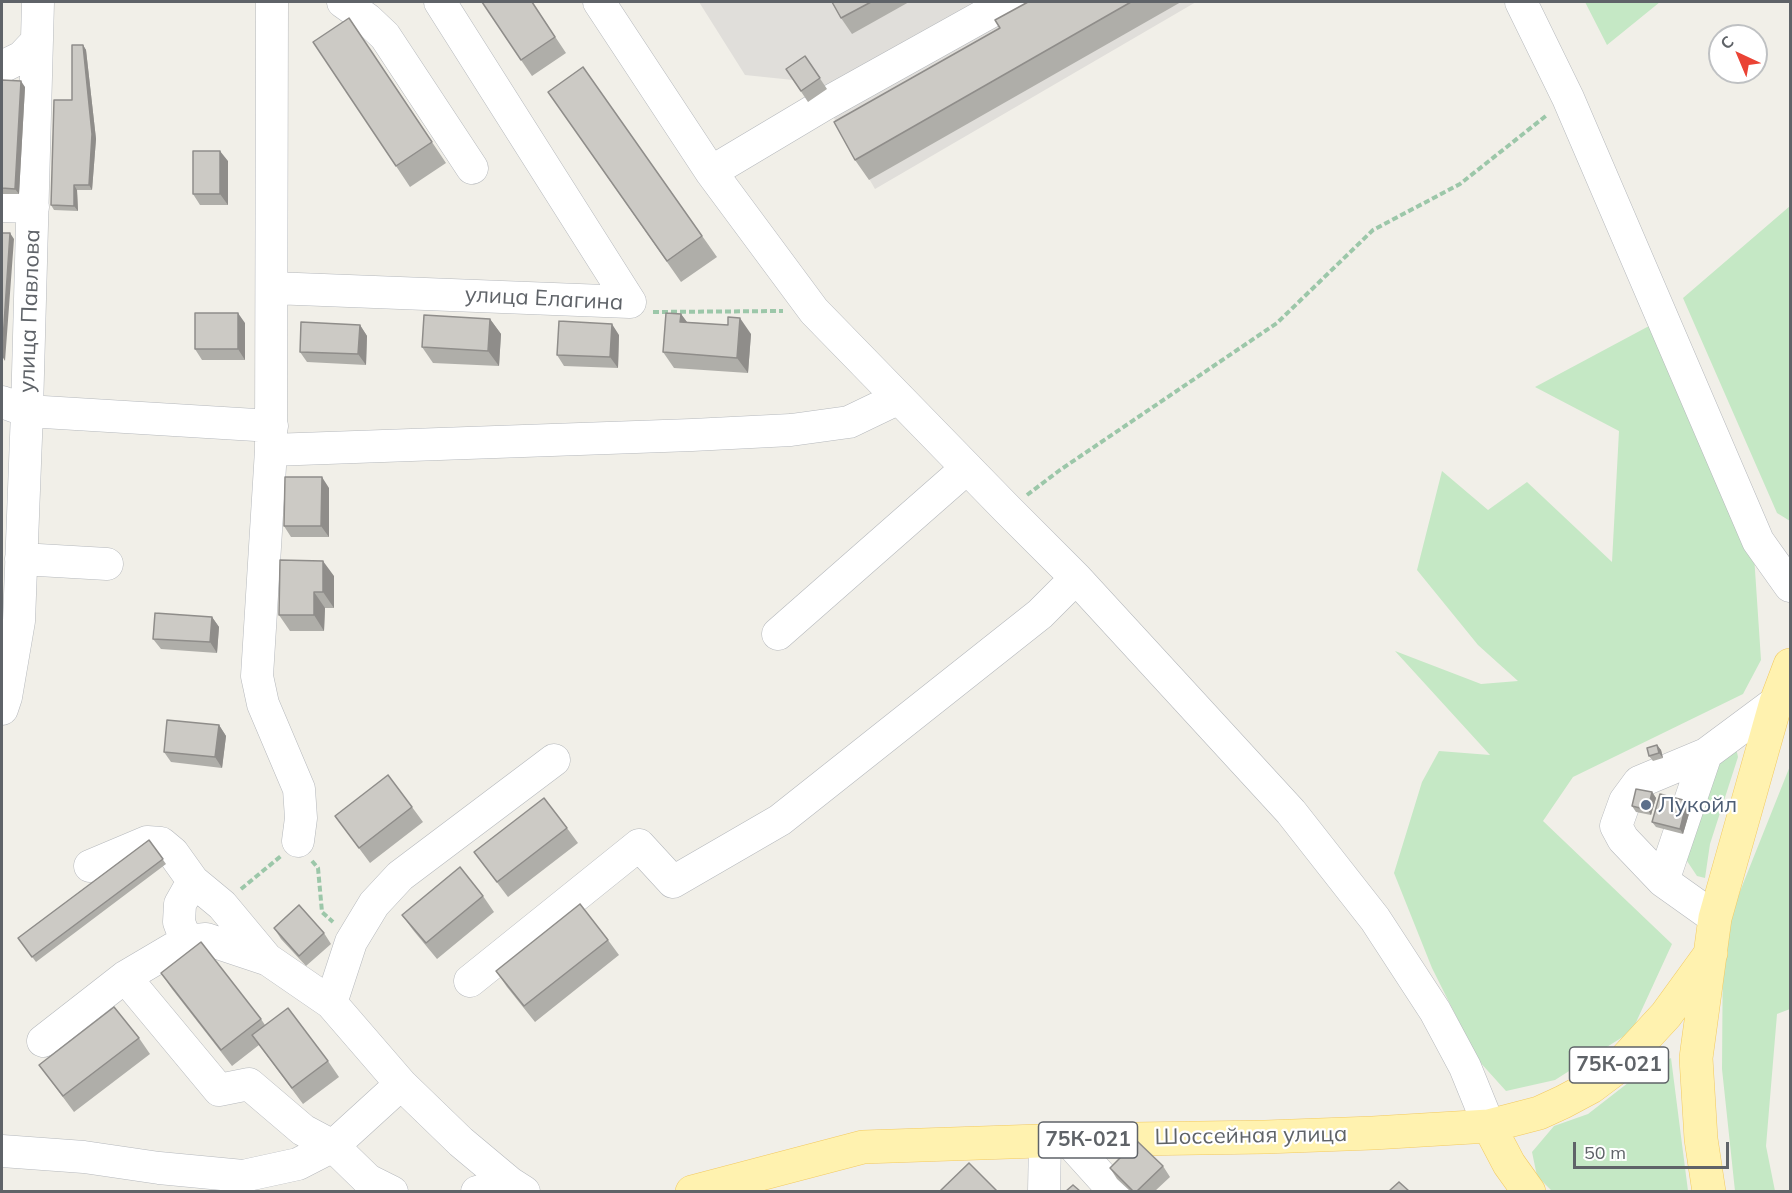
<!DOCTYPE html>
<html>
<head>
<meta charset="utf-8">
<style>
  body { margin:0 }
  #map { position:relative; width:1792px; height:1193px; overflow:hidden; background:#f1efe8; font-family:Mulish,sans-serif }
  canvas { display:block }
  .frame { position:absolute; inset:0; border:3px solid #5f6368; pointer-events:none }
  .north { position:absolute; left:1708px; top:24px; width:60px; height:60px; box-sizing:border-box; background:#fff; border:2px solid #bfc1c3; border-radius:50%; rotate:316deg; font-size:16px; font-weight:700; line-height:24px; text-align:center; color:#5f6368 }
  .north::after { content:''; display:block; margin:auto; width:21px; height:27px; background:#ea4335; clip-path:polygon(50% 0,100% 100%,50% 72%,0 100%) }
  .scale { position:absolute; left:1573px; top:1142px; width:156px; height:27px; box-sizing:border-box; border:3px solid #5f6368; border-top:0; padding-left:8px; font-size:18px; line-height:21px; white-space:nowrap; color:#5f6368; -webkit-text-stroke:4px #fff; paint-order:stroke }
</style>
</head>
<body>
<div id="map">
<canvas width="1792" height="1193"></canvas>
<div class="frame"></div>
<div class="north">С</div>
<div class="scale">50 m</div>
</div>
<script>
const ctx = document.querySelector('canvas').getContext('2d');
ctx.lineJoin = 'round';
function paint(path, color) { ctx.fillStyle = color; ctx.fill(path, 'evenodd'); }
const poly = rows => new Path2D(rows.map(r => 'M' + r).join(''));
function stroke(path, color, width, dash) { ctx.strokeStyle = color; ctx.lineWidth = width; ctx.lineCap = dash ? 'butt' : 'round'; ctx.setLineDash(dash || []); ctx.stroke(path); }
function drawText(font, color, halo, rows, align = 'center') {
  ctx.font = font + ' Mulish,sans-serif'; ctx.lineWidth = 4.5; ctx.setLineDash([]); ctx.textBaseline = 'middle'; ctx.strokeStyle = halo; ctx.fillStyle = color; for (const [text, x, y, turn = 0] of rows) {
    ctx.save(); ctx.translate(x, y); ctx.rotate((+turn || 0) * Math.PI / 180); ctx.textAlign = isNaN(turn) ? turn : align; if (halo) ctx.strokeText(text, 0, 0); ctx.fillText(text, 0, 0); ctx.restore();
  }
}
const industrial = poly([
  [699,2,1196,2,875,189,820,94,793,80,745,75]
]);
const green = poly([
  [1585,2,1660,2,1607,45],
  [1790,206,1790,521,1777,513,1683,298],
  [1649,326,1754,555,1761,660,1743,694,1573,777,1543,821,1672,944,1632,1031,1555,1080,1506,1091,1478,1060,1432,968,1394,873,1422,782,1439,751,1490,755,1395,651,1481,684,1518,681,1478,645,1417,570,1442,471,1488,510,1527,482,1612,562,1619,431,1535,387],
  [1736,748,1738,757,1710,844,1705,878,1697,876,1687,861,1685,852,1720,751],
  [1790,766,1790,1009,1777,1014,1766,1146,1775,1191,1735,1191,1722,1069,1723,934],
  [1671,1058,1688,1191,1552,1191,1537,1176,1532,1152,1554,1126,1588,1114,1642,1072]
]);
const path = poly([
  [653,312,783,311],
  [1027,495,1060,470,1277,323,1373,230,1460,184,1547,115],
  [312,861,318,868,322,912,333,922],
  [241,889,281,856]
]);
const minor = poly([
  [272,2,271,450,257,676,263,704,299,789,301,818,298,841],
  [343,2,367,19,385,36,472,168],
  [440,2,630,302],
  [599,2,711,172,814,311,1007,509,1076,578,1291,812,1375,919,1435,1011,1465,1067,1489,1126],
  [1521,2,1568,98,1758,541,1790,586],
  [2,67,22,57,37,41],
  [711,172,825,104,1008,2],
  [2,206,33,207],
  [272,288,630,302],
  [2,402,27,411,272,426],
  [271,450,692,435,791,430,849,422,899,398],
  [21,559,107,564],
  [778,634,967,468],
  [2,709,6,697,19,621,27,411,38,2],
  [1706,754,1639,782,1625,801,1616,826,1623,839,1663,881,1715,918],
  [90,866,147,842,161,843,173,853,193,881,222,905,267,959,331,1003,401,1084,461,1142,510,1183,524,1192],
  [1663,881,1706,754,1776,702],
  [186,941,179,922,180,904,193,881],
  [125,977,219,1090,249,1084,303,1130,333,1146,401,1084],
  [470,981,639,845,673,882,780,820,1040,614,1076,578],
  [331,1003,351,942,374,904,400,876,554,760],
  [43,1041,125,977,186,941,206,939,266,959],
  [1068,1140,1115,1192],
  [2,1151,84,1157,159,1168,243,1176,298,1164,333,1146,368,1180,392,1192],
  [477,1192,510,1183],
  [1044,1192,1045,1141]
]);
const major = poly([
  [1489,1126,1509,1164,1529,1192],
  [692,1192,863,1147,1068,1140,1265,1137,1373,1133,1489,1126,1539,1113,1563,1102,1591,1087,1619,1066,1666,1015,1711,953],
  [1709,1192,1701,1139,1696,1058,1715,918,1776,702,1790,665]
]);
const wall = poly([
  [532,2,566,53,532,76,521,60],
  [832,2,909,2,852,34,841,18],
  [1028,2,1181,2,869,180,855,160],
  [349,18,446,163,410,187,396,166],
  [83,45,86,50,96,139,92,190,77,190,78,211,54,210,51,205],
  [805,56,827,89,808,102,786,69],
  [583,67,717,257,681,282,548,92],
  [2,80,25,87,19,194,2,194],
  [228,161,228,205,200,205,193,194],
  [681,314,687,322,728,325,751,334,748,373,674,368,663,352],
  [490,319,501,334,499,366,433,363,422,347],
  [245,323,245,360,202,360,195,349],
  [360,325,367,336,366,365,307,362,300,352],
  [619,335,618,368,564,366,557,355],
  [329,488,329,537,291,537,284,526],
  [334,576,334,608,325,608,324,631,290,631,279,615],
  [212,617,219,627,217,653,161,649,153,639],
  [219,725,226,736,222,768,171,762,164,752],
  [1657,745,1661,750,1663,758,1653,761,1649,756],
  [1652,792,1656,798,1651,815,1636,812,1632,806],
  [412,807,423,822,370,863,335,816],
  [1691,807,1683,834,1656,827,1652,822],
  [567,828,578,843,508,897,474,852],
  [149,840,166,864,36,962,18,938],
  [483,896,494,912,437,959,413,930,402,915],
  [274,928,324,933,331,944,306,966,281,939],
  [608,940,619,955,535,1022,507,987,496,971],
  [161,973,261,1019,265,1025,328,1061,339,1077,303,1104,259,1045,232,1066,172,989],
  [139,1038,150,1054,74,1112,39,1065],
  [1163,1166,1170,1177,1155,1191,1130,1191,1117,1179,1110,1168]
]);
const shadedWall = poly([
  [83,45,86,50,96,139,92,190,89,185],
  [21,81,25,87,19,194,15,189],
  [220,151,228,161,228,205,220,194],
  [74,185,77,190,78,211,74,206],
  [10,233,14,239,5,361,2,356],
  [238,313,245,323,245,360,238,349],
  [681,314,692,329,680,322],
  [740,318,751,334,748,373,737,358],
  [490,319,501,334,499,366,488,351],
  [612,324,619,335,618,368,610,357],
  [360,325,367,336,366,365,358,354],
  [322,477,329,488,329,537,321,526],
  [323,561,334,576,334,608,323,592],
  [314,592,325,608,324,631,314,615],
  [212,617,219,627,217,653,210,642],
  [219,725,226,736,222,768,215,757],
  [1657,745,1661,750,1663,758,1659,753],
  [1652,792,1656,798,1651,815,1648,810],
  [1687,801,1691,807,1683,834,1680,829]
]);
const building = poly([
  [482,2,532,2,555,37,521,60,482,2],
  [832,2,871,2,841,18,832,2],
  [1028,2,1131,2,855,160,834,122,1000,28,995,20,1028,2],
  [349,18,432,142,396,166,313,42,349,18],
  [72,45,83,45,92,134,89,185,74,185,74,206,51,205,54,100,72,100,72,45],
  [805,56,820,78,801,91,786,69,805,56],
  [583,67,702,236,667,261,548,92,583,67],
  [2,80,21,81,15,189,2,188,2,80],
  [193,151,220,151,220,194,193,194,193,151],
  [2,233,10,233,2,355,2,233],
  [195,313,238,313,238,349,195,349,195,313],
  [666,313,681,314,680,322,728,325,728,317,740,318,737,358,663,352,666,313],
  [424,315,490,319,488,351,422,347,424,315],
  [559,321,612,324,610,357,557,355,559,321],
  [301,322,360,325,358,354,300,352,301,322],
  [285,477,322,477,321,526,284,526,285,477],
  [280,560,323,561,323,592,314,592,314,615,279,615,280,560],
  [155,613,212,617,210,642,153,639,155,613],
  [167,720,219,725,215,757,164,752,167,720],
  [1657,745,1659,753,1649,756,1647,748,1657,745],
  [388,775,412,807,359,848,335,816,388,775],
  [1636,789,1652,792,1648,810,1632,806,1636,789],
  [1660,794,1687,801,1680,829,1652,822,1660,794],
  [544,798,567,828,497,882,474,852,544,798],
  [149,840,163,859,32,957,18,938,149,840],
  [460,867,483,896,426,943,402,915,460,867],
  [580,904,608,940,524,1006,496,971,580,904],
  [299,905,324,933,299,956,274,928,299,905],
  [201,942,261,1019,221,1050,161,973,201,942],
  [114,1007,139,1038,63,1096,39,1065,114,1007],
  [288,1008,328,1061,292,1088,252,1035,288,1008],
  [1137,1141,1163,1166,1137,1191,1133,1191,1110,1168,1137,1141],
  [969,1163,997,1191,940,1191,969,1163],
  [1399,1182,1409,1191,1389,1191,1399,1182],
  [1073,1185,1080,1191,1066,1191,1073,1185]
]);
const markers = [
  [1646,805,6,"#5c6f8a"]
];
const shields = [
  [1619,1065,99],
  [1088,1140,99]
];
const shieldNames = [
  ["75К-021",1619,1065],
  ["75К-021",1088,1140]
];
const streetNames = [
  ["улица Елагина",544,299,3],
  ["улица Павлова",30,311,-88],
  ["Шоссейная улица",1251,1136,-1]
];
const serviceNames = [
  ["Лукойл",1658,805]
];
paint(industrial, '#e0deda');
paint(green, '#c5e8c5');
stroke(minor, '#b5b8bc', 33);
stroke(major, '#f2c960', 34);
stroke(path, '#9cc7a9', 4, [6, 3]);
stroke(minor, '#fff', 32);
stroke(major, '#fff2af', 33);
paint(wall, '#afaea9');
paint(shadedWall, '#8f8d8a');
paint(building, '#cccac5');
stroke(building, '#8f8d8a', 1.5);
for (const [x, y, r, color] of markers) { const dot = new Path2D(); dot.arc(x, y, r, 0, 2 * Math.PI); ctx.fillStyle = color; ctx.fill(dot); stroke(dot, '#fff', 2); }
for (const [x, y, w] of shields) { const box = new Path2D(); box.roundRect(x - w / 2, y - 18, w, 36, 4.5); ctx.fillStyle = '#fff'; ctx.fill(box); stroke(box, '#5f6368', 1.5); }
drawText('bold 21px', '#5f6368', null, shieldNames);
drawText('22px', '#5f6368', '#fff', streetNames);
drawText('22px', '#4e5e75', '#fff', serviceNames, 'left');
</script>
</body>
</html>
